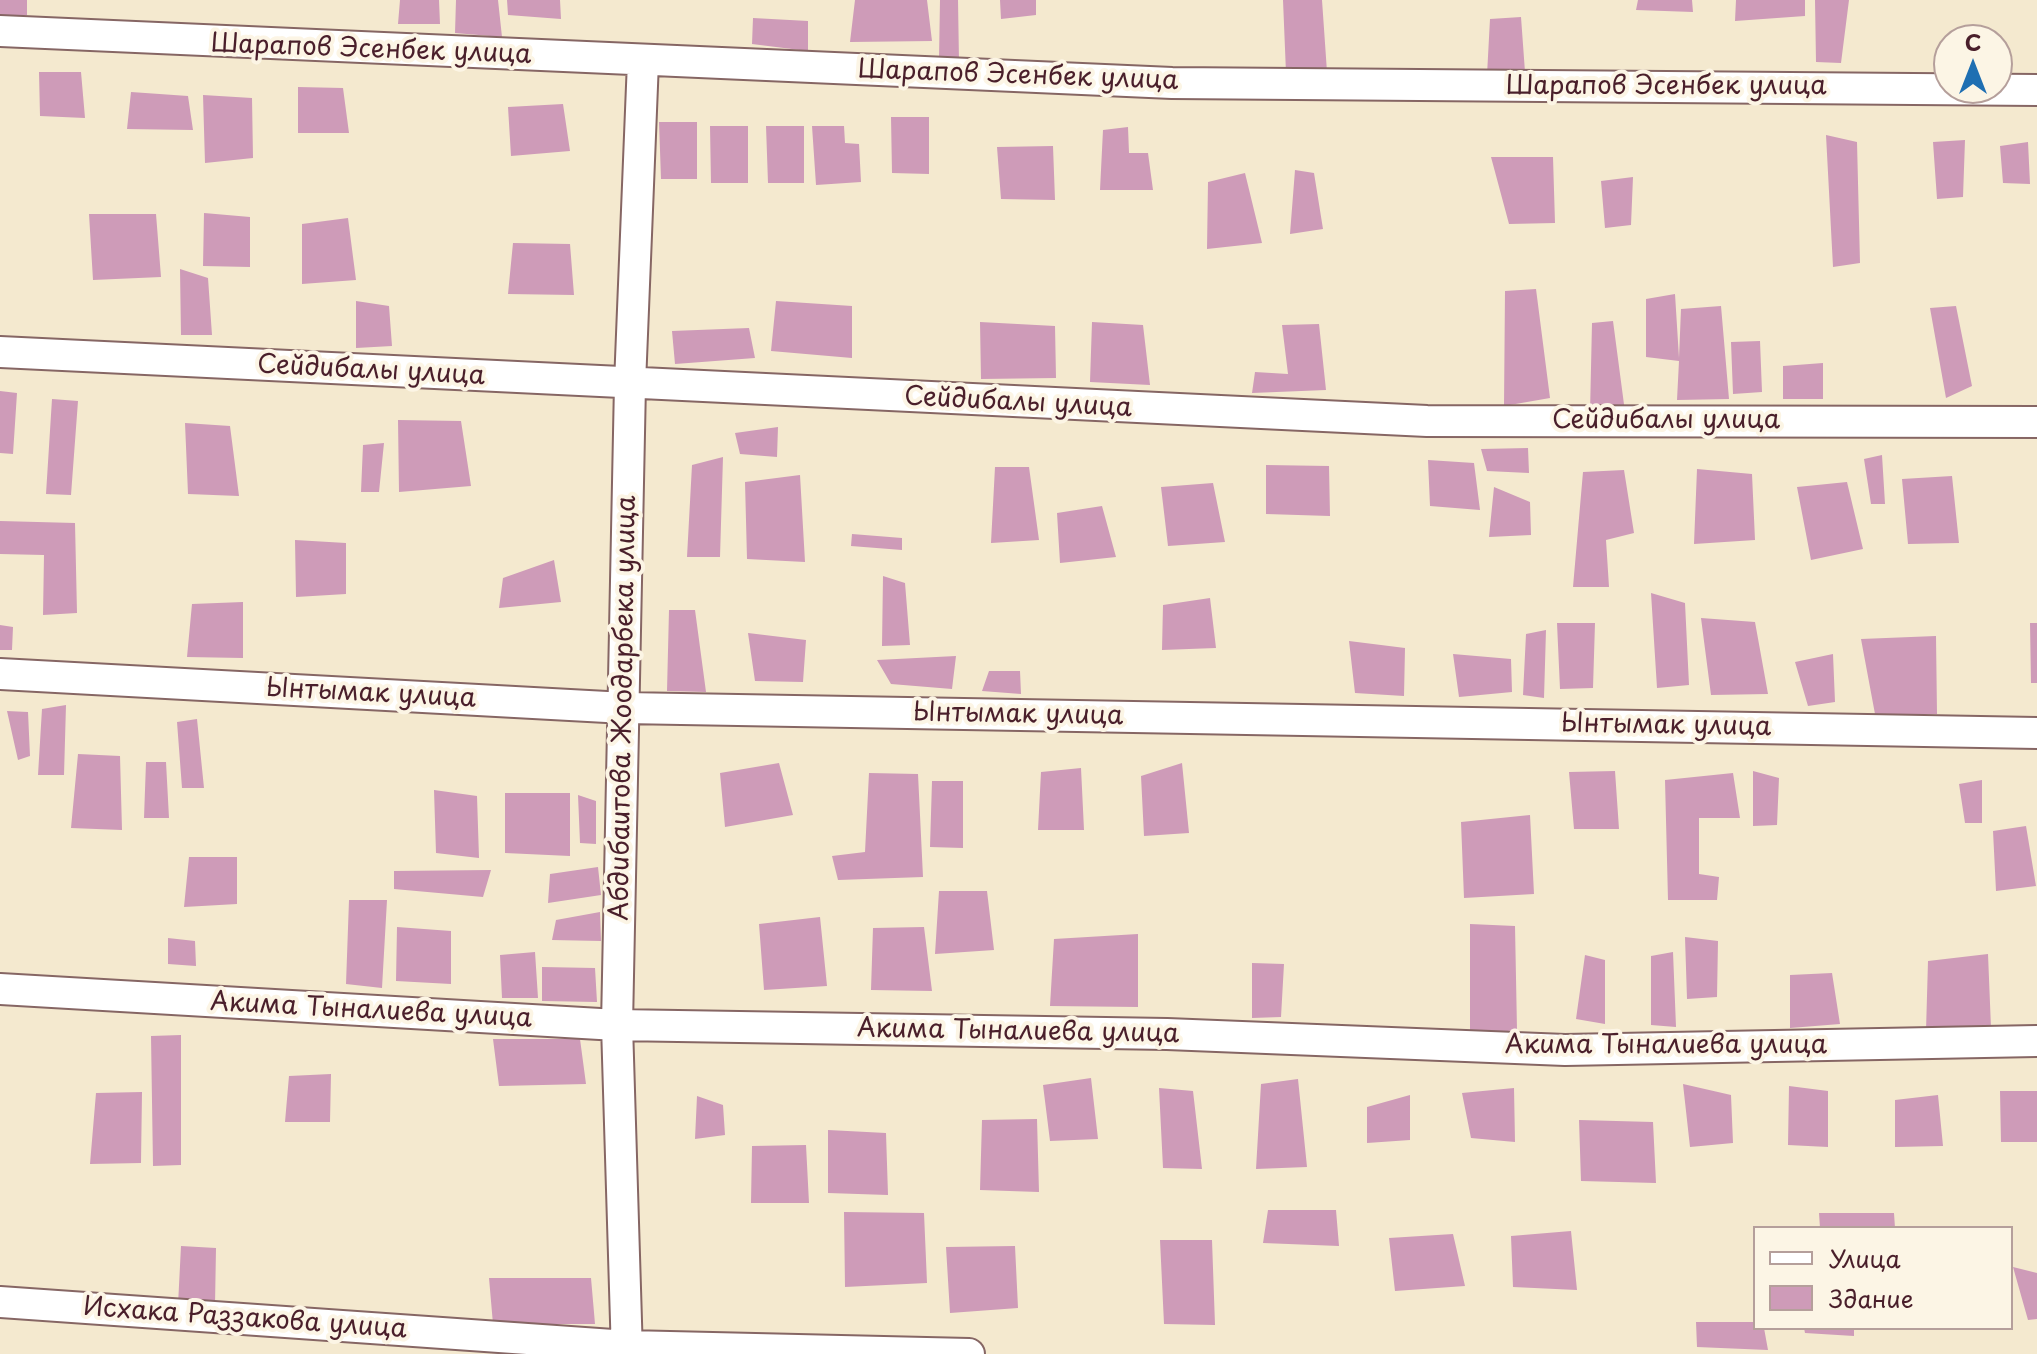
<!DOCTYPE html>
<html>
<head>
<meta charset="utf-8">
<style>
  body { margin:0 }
  #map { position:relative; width:2037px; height:1354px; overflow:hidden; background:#f4e9cf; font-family:"Playpen Sans",sans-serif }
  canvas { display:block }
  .legend { position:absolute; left:1753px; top:1226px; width:260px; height:104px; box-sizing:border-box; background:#fcf5e5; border:2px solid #b59f9b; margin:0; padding:10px 14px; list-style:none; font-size:24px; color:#4a1f2b }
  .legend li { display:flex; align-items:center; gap:16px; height:40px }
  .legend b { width:40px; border:2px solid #b59f9b }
  .north { position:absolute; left:1933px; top:24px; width:80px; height:80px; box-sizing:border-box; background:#fcf5e5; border:2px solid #b59f9b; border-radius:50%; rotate:0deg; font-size:22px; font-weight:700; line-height:32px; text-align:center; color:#4a1f2b }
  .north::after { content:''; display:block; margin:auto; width:28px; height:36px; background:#1f6fb2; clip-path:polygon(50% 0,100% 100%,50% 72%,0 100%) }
</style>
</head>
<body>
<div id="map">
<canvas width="2037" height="1354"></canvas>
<ul class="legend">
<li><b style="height:10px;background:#fff"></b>Улица</li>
<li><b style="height:22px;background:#ce9bb8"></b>Здание</li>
</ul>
<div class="north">С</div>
</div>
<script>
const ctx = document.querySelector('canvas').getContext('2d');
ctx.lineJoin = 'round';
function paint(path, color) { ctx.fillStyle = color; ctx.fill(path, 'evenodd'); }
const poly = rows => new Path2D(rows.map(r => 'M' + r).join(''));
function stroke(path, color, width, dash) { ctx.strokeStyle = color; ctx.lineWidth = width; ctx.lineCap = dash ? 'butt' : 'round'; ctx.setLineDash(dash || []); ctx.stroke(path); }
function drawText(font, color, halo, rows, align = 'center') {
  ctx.font = font + ' "Playpen Sans",sans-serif'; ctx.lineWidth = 8; ctx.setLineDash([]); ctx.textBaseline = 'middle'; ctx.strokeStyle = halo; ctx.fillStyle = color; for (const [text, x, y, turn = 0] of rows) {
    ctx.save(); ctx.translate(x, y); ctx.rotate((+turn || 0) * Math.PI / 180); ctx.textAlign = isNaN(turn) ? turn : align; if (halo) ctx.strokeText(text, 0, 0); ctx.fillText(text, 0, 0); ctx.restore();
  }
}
const building = poly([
  [0,0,27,0,27,15,0,17],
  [400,0,439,0,440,24,398,24],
  [456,0,498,0,502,37,455,33],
  [507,0,560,0,561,19,508,15],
  [855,0,927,0,932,41,850,42],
  [940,0,958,0,959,62,939,60],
  [1000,0,1036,0,1036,15,1001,19],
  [1283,0,1322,0,1327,72,1286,73],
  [1638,0,1692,0,1693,12,1636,10],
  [1736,0,1805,0,1805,16,1735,21],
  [1815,0,1849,0,1841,63,1816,62],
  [1521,17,1525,72,1487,75,1490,19],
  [753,18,808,21,808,51,752,44],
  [39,72,81,72,85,118,40,116],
  [298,87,343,88,349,133,298,133],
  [131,92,188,96,193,130,127,129],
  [203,95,252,98,253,158,205,163],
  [563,104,570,151,511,156,508,107],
  [891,117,929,117,929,174,892,173],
  [659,122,697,122,697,179,661,179],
  [710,126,748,126,748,183,711,183],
  [766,126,804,126,804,183,768,183],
  [812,126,844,126,845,143,859,144,861,182,816,185],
  [1128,127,1129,153,1148,153,1153,190,1100,190,1103,130],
  [1826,135,1857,142,1860,263,1833,267],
  [1965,140,1963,197,1937,199,1933,142],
  [2028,142,2030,184,2003,183,2000,146],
  [1053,146,1055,200,1001,199,997,147],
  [1491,157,1553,157,1555,223,1509,224],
  [1295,170,1314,173,1323,229,1290,234],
  [1245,173,1262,243,1207,249,1208,182],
  [1633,177,1631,225,1605,228,1601,181],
  [204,213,250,217,250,267,203,266],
  [89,214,156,214,161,277,93,280],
  [348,218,356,280,302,284,302,224],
  [513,243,570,244,574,295,508,294],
  [180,269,208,278,212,335,181,335],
  [1536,289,1550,398,1504,406,1505,291],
  [1675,294,1679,358,1681,309,1721,306,1729,399,1677,400,1679,361,1646,357,1646,299],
  [356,301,389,306,392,346,356,348],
  [776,301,852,306,852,358,771,351],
  [1956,306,1972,386,1946,398,1930,308],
  [1613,321,1625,412,1590,413,1592,323],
  [980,322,1055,326,1056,378,981,379],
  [1092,322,1143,325,1150,385,1090,382],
  [1319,324,1326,390,1252,393,1255,372,1288,374,1282,325],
  [749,328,755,358,675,364,672,331],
  [1760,341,1762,392,1733,394,1731,342],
  [1823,363,1823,399,1783,399,1783,366],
  [0,391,17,393,13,454,0,453],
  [52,399,78,401,71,495,46,494],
  [398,420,461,421,471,486,399,492],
  [185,423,230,426,239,496,188,494],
  [778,427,777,457,740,454,735,433],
  [384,443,379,492,361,492,363,445],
  [1528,448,1529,473,1487,471,1481,449],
  [1882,455,1885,504,1871,504,1864,459],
  [723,457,720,557,687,557,692,465],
  [1428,460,1474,463,1480,510,1430,506],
  [1266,465,1329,466,1330,516,1266,514],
  [995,467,1029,467,1039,540,991,543],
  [1697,469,1752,474,1755,540,1694,544],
  [1624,470,1634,533,1606,540,1609,587,1573,587,1583,472],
  [800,475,805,562,747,559,745,482],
  [1952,476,1959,543,1908,544,1902,479],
  [1847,482,1863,549,1811,560,1797,487],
  [1213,483,1225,542,1168,546,1161,487],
  [1494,487,1530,502,1531,535,1489,537],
  [1102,506,1116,557,1060,563,1057,513],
  [0,521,75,523,77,613,43,615,44,555,0,554],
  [852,534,902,538,902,550,851,546],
  [295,540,346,543,346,594,296,597],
  [554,560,561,602,499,608,503,578],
  [883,576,905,583,910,645,882,646],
  [1651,593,1685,603,1689,685,1657,688],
  [1210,598,1216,648,1162,650,1163,605],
  [243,602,243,658,187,657,192,604],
  [669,610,695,610,706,692,667,691],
  [1701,618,1755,622,1768,694,1711,695],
  [1557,623,1595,623,1593,688,1560,689],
  [2030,623,2037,623,2037,683,2031,683],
  [0,625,13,627,12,650,0,650],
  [1546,630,1544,698,1523,695,1526,634],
  [748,633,806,640,803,682,755,681],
  [1936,636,1937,714,1875,714,1861,639],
  [1349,641,1405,648,1404,696,1355,693],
  [1453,654,1511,659,1512,692,1459,697],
  [1833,654,1835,702,1808,706,1795,662],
  [956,656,952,689,891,684,877,660],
  [989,671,1020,671,1021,694,982,691],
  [66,705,64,775,38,775,42,709],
  [7,711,28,712,30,756,18,760],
  [197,719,204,788,182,788,177,722],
  [78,754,120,756,122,830,71,828],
  [146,762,166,762,169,818,144,818],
  [779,763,793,815,725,827,720,773],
  [1182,763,1189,833,1144,836,1141,776],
  [1081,768,1084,830,1038,830,1041,772],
  [1615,771,1619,829,1574,829,1569,772],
  [1753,771,1779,778,1777,825,1753,826],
  [869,773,918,774,923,877,838,880,832,856,865,852],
  [1733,773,1740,818,1699,818,1699,874,1719,877,1717,900,1668,900,1665,780],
  [1982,780,1982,823,1965,823,1959,784],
  [932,781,963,781,963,848,930,847],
  [434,790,477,796,479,858,436,853],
  [505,793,570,793,570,856,505,853],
  [578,795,596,801,596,844,580,843],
  [1530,815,1534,894,1464,898,1461,822],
  [2026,826,2036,886,1996,891,1993,831],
  [189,857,237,857,237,904,184,907],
  [598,867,601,895,548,903,550,874],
  [491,870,483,897,394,889,394,871],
  [939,891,987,891,994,950,935,954],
  [349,900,387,900,382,988,346,984],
  [600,912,601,941,552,940,556,920],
  [820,917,827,986,764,990,759,924],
  [1470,924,1515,926,1517,1030,1470,1035],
  [397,927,451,931,451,984,396,981],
  [924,927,932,991,871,990,873,928],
  [1138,934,1138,1007,1050,1006,1054,939],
  [1685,937,1718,941,1717,997,1687,999],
  [168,938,195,941,196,966,168,964],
  [535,952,538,998,502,998,500,955],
  [1673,952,1676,1027,1651,1025,1651,956],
  [1988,954,1991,1028,1926,1031,1928,961],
  [1585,955,1605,960,1605,1024,1576,1019],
  [1252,963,1284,964,1281,1017,1252,1018],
  [542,967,595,968,597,1002,542,1001],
  [1832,973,1840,1024,1790,1028,1790,975],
  [181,1035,181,1165,153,1166,151,1036],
  [493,1039,580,1039,586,1084,499,1086],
  [331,1074,330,1122,285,1122,289,1076],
  [1091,1078,1098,1139,1050,1141,1043,1085],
  [1298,1079,1307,1167,1256,1169,1261,1084],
  [1683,1084,1731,1095,1733,1143,1690,1147],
  [1789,1086,1828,1091,1828,1147,1788,1145],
  [1159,1088,1193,1091,1202,1169,1163,1168],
  [1514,1088,1515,1142,1471,1138,1462,1093],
  [2000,1091,2037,1091,2037,1142,2001,1142],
  [142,1092,141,1163,90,1164,96,1093],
  [1410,1095,1410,1140,1367,1143,1367,1107],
  [1938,1095,1943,1146,1895,1147,1895,1100],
  [697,1096,723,1105,725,1135,695,1139],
  [1037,1119,1039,1192,980,1190,982,1120],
  [1579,1120,1653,1122,1656,1183,1581,1181],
  [828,1130,886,1133,888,1195,828,1193],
  [806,1145,809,1203,751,1203,752,1146],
  [1268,1210,1336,1210,1339,1246,1263,1243],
  [844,1212,924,1213,927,1283,845,1287],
  [1819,1213,1894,1213,1895,1228,1820,1228],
  [1571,1231,1577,1290,1513,1287,1511,1236],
  [1453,1234,1465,1286,1395,1291,1389,1238],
  [1160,1240,1212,1240,1215,1325,1164,1324],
  [181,1246,216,1248,215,1305,178,1305],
  [1015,1246,1018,1308,950,1313,946,1247],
  [2013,1267,2037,1273,2037,1319,2028,1320],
  [489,1278,591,1278,595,1324,493,1324],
  [1696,1322,1755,1322,1755,1328,1764,1328,1768,1350,1697,1347],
  [1804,1328,1854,1328,1854,1336,1805,1333]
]);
const street = poly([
  [0,31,1172,83,2037,90],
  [0,352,1427,421,2037,422],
  [0,674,625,708,2037,733],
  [0,989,617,1025,1167,1034,1565,1050,2037,1041],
  [0,1302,627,1346,969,1354],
  [627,1354,617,1025,630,384,643,61]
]);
const streetNames = [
  ["Шарапов Эсенбек улица",371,50,2],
  ["Шарапов Эсенбек улица",1018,76,2],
  ["Шарапов Эсенбек улица",1666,87],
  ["Сейдибалы улица",371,371,3],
  ["Сейдибалы улица",1018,403,3],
  ["Сейдибалы улица",1666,421],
  ["Ынтымак улица",371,694,3],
  ["Абдибаитова Жоодарбека улица",624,708,-89],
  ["Ынтымак улица",1018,715,1],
  ["Ынтымак улица",1666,726,1],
  ["Акима Тыналиева улица",371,1011,3],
  ["Акима Тыналиева улица",1018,1032,1],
  ["Акима Тыналиева улица",1666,1046],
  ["Исхака Раззакова улица",245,1319,4]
];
paint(building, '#ce9bb8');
stroke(street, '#866664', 34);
stroke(street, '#fff', 30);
drawText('26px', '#4a1f2b', '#fcf5e5', streetNames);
</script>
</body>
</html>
